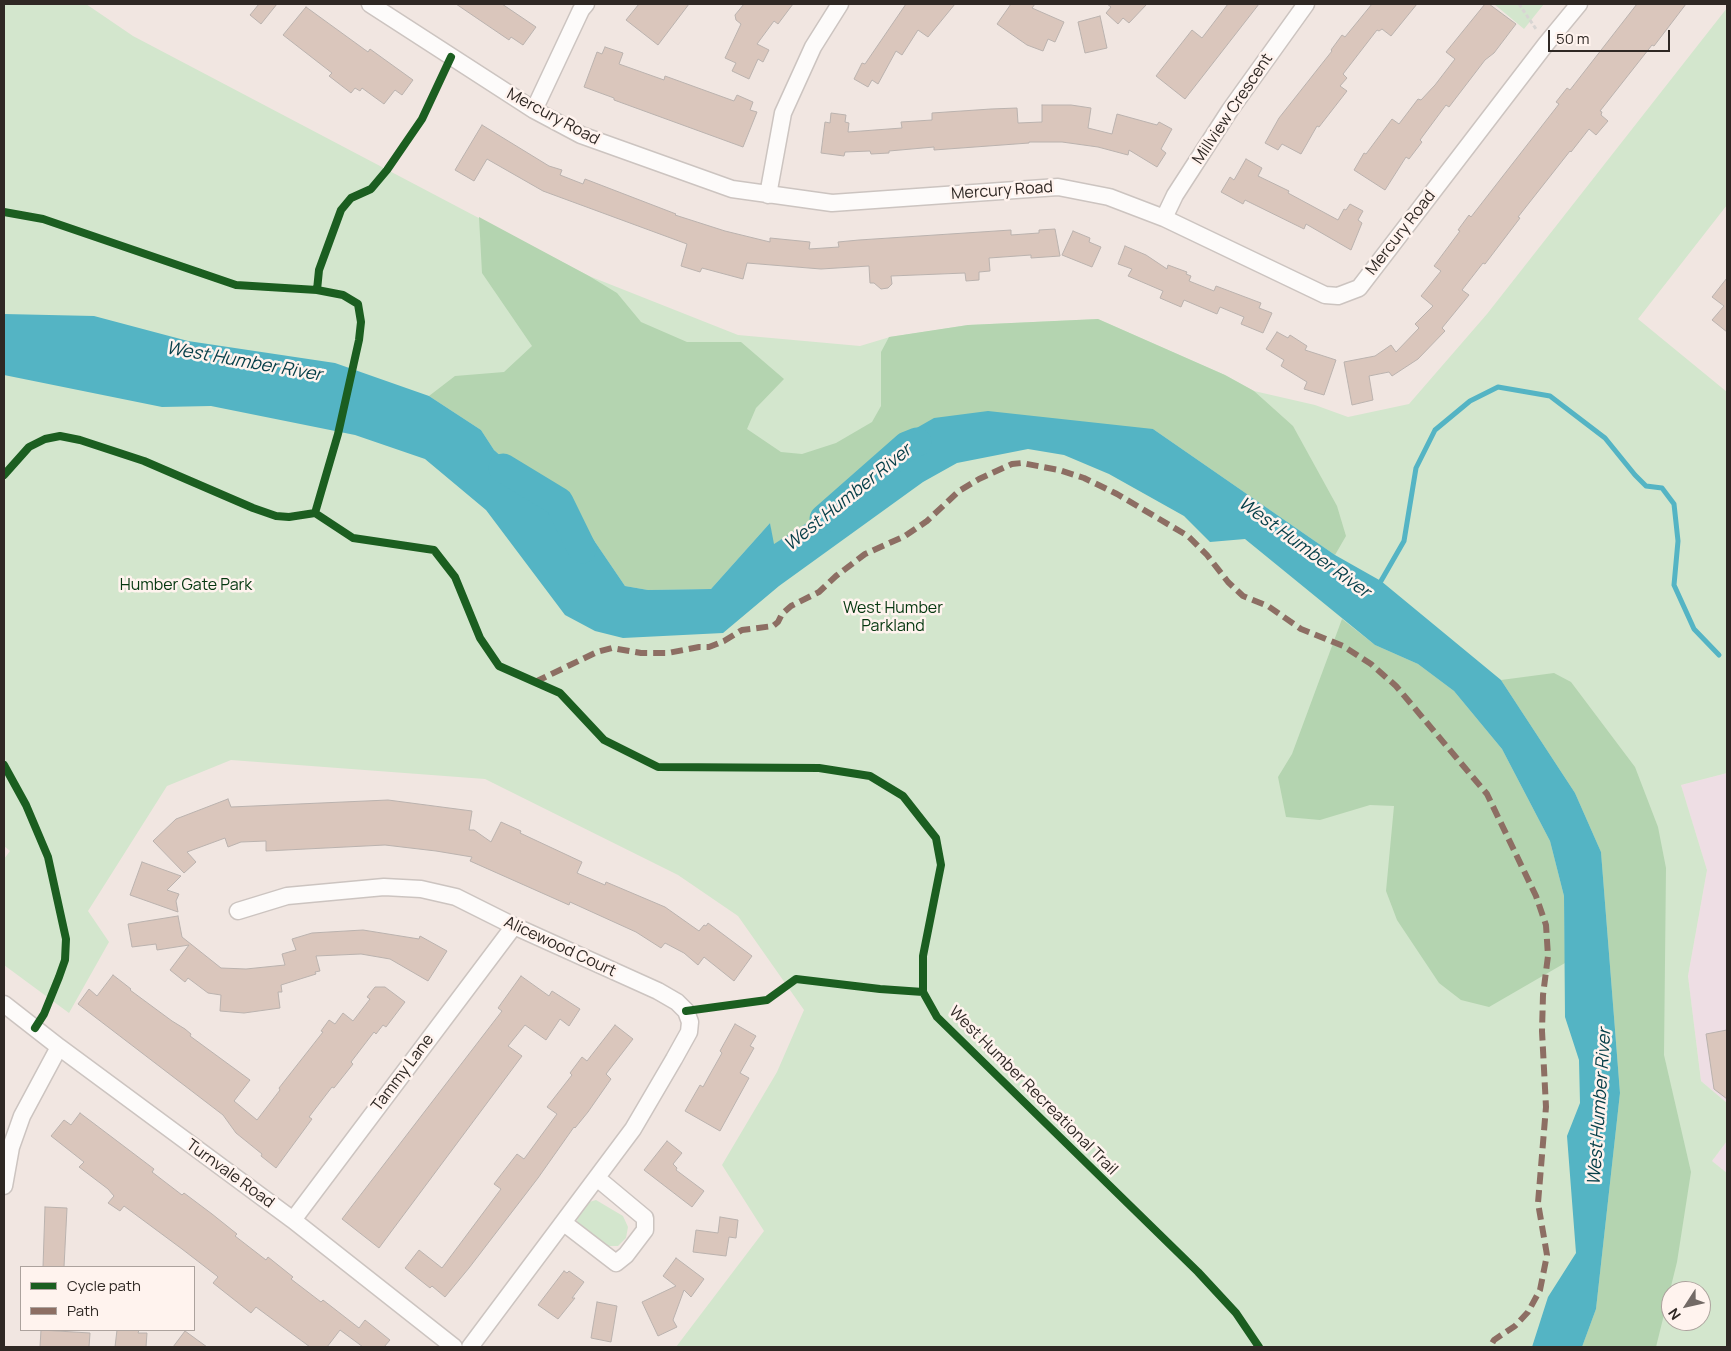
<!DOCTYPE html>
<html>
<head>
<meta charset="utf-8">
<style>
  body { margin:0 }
  #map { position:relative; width:1731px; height:1351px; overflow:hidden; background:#f1e6e1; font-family:Manrope,sans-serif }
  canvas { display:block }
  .frame { position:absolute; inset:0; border:5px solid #2f2824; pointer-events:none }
  .legend { position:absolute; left:20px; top:1266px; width:175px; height:65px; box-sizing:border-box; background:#fff3ee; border:1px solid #aca29d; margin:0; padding:6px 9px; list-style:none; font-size:15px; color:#2f2824 }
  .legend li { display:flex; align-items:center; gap:10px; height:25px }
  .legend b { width:25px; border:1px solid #aca29d }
  .north { position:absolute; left:1661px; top:1281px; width:50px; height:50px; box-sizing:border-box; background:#fff3ee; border:1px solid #aca29d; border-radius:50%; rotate:235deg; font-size:14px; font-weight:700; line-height:20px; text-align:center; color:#2f2824 }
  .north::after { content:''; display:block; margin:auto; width:18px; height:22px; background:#736a66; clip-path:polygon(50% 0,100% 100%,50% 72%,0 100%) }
  .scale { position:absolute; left:1548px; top:30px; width:122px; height:22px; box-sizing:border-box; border:2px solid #2f2824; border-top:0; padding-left:6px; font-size:15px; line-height:18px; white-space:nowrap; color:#2f2824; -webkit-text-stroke:4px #fff3ee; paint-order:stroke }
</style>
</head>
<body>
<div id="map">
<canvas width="1731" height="1351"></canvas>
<div class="frame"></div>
<ul class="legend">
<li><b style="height:6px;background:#1b5e20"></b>Cycle path</li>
<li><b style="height:6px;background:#8d6e63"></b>Path</li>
</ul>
<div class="north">N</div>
<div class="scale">50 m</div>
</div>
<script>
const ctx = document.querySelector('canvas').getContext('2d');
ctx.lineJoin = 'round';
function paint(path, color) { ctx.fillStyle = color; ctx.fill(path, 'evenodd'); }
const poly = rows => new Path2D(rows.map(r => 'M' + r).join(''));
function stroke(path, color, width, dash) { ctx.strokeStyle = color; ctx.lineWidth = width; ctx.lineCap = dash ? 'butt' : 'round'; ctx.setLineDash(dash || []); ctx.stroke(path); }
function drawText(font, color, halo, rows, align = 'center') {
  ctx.font = font + ' Manrope,sans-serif'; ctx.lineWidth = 5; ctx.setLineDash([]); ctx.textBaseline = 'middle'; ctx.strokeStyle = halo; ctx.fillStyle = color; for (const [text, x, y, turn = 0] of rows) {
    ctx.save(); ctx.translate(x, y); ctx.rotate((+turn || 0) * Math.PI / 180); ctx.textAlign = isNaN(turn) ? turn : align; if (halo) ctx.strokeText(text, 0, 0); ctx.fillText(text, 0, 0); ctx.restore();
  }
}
const commercial = poly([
  [1727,773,1727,1103,1701,1081,1688,976,1707,870,1681,785],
  [1727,1141,1727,1173,1712,1161]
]);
const green = poly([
  [4,4,86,4,133,36,589,276,738,335,860,346,890,337,968,325,1098,319,1225,375,1254,391,1315,405,1348,417,1409,404,1487,314,1727,8,1727,205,1638,319,1727,392,1727,773,1681,785,1707,870,1688,976,1701,1081,1727,1103,1727,1141,1712,1161,1727,1173,1727,1347,676,1347,764,1231,722,1165,777,1072,804,1010,738,916,678,875,485,779,231,760,167,786,88,911,109,942,69,1013,4,965,4,859,10,851,4,846],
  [1671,1291,1701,1291,1701,1321,1671,1321],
  [1494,4,1544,4,1524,29],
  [596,1200,623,1216,628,1227,626,1238,618,1246,600,1246,582,1233,577,1223,578,1211,586,1203]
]);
const forest = poly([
  [479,217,589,276,617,293,641,322,687,342,741,342,784,379,756,408,747,429,781,452,802,454,836,443,872,422,881,406,881,352,889,337,968,325,1098,319,1225,375,1254,391,1293,426,1337,506,1346,536,1335,555,1153,429,892,442,885,468,876,479,773,545,770,523,711,589,648,590,625,586,591,536,494,450,481,430,429,396,455,376,504,372,532,346,482,273],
  [1342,619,1375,645,1418,664,1454,691,1502,749,1550,841,1564,896,1565,963,1489,1007,1461,1000,1439,983,1397,920,1386,891,1394,806,1370,805,1320,820,1286,817,1278,777,1292,754],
  [1554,673,1571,682,1635,767,1658,827,1666,868,1664,1055,1691,1172,1677,1262,1656,1347,1582,1347,1596,1309,1620,1093,1601,852,1575,793,1501,680]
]);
const water = poly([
  [4,314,94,316,188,341,335,363,429,396,481,430,494,450,591,536,625,586,648,590,711,589,770,523,774,544,876,479,885,468,892,442,934,418,988,411,1153,429,1335,555,1381,581,1501,680,1575,793,1601,852,1620,1093,1596,1309,1582,1347,1532,1347,1548,1297,1576,1253,1567,1136,1580,1103,1579,1060,1565,1017,1564,896,1550,841,1502,749,1454,691,1418,664,1375,645,1245,539,1210,542,1184,516,1109,474,1064,455,1028,449,957,463,923,482,779,586,723,633,623,638,595,631,565,615,486,510,425,459,355,435,211,406,162,407,4,375]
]);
const stream = poly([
  [1381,581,1404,541,1416,468,1435,430,1470,401,1498,387,1550,396,1605,438,1635,475,1646,486,1662,488,1674,504,1678,541,1674,585,1694,629,1719,655]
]);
const river = poly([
  [503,468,559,502,582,549],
  [824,519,907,446,917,442]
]);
const building = poly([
  [259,4,277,4,261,24,250,15,259,4],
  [456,4,502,4,536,27,523,45,511,37,509,40,456,4],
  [639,4,689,4,658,45,626,20,639,4],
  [744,4,793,4,778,24,774,21,757,44,769,50,763,62,758,59,749,79,732,71,736,63,725,58,741,24,736,20,735,15,744,4],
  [906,4,955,4,928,37,918,30,902,55,896,51,878,84,872,80,868,87,854,79,862,63,865,64,906,4],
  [1011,4,1035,4,1032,8,1064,22,1055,42,1048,39,1043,51,1027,45,997,24,1011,4],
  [1107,4,1147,4,1129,23,1123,18,1118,24,1106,13,1111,7,1107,4],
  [1228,4,1259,4,1185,99,1156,76,1192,30,1202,38,1228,4],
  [1372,4,1417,4,1391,36,1382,29,1379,31,1377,30,1343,74,1347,78,1340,86,1347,91,1319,127,1317,126,1301,154,1282,144,1278,150,1265,143,1279,118,1332,51,1331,50,1342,35,1345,37,1372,4],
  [1485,4,1489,4,1516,24,1494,53,1485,60,1449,107,1446,105,1420,140,1422,142,1409,159,1406,157,1385,190,1354,170,1364,153,1366,154,1392,119,1399,124,1418,99,1421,100,1435,85,1455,59,1446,52,1485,4],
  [1637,4,1686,4,1654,46,1652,45,1600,111,1602,112,1601,115,1608,121,1596,135,1589,129,1571,152,1570,151,1518,217,1520,218,1485,264,1483,263,1462,290,1469,295,1442,328,1445,331,1418,359,1392,376,1389,372,1369,376,1373,400,1352,405,1344,362,1375,356,1391,345,1396,352,1419,328,1415,324,1433,306,1421,296,1441,271,1434,266,1460,231,1458,230,1469,215,1471,217,1559,104,1556,102,1567,88,1570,90,1637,4],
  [306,7,368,52,370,49,413,80,402,95,395,90,384,104,362,88,360,91,355,88,351,93,329,76,332,73,283,35,306,7],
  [1100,16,1107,48,1085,53,1078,22,1100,16],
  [605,47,623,53,619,64,664,80,665,76,734,101,737,95,753,102,750,110,757,112,743,147,614,100,614,98,584,87,597,52,602,54,605,47],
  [1042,105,1071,105,1091,108,1088,128,1112,134,1117,114,1157,125,1159,122,1172,129,1161,149,1166,153,1157,167,1129,150,1128,155,1098,147,1062,142,1029,142,1029,143,934,150,934,147,889,151,889,153,871,154,870,151,845,152,844,156,821,153,825,122,830,123,831,113,846,115,845,122,849,123,848,132,902,128,901,122,932,120,932,113,991,109,1017,108,1018,123,1042,122,1042,105],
  [482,125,549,166,562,170,560,175,583,184,585,179,676,214,675,215,725,231,770,242,770,238,810,242,809,249,839,247,838,242,859,240,1011,230,1011,235,1039,233,1039,230,1055,229,1060,256,1031,258,1031,255,989,258,990,271,979,272,979,280,966,281,965,273,891,276,892,284,888,288,881,289,874,283,870,283,869,266,821,269,747,263,743,279,702,268,700,272,681,266,687,244,543,191,487,159,474,181,455,170,482,125],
  [1246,159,1262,168,1258,176,1289,191,1288,193,1338,220,1344,209,1346,210,1350,204,1363,211,1358,220,1362,223,1351,250,1306,224,1304,229,1245,200,1243,204,1221,192,1230,177,1234,180,1246,159],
  [1073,231,1090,238,1089,242,1101,247,1092,267,1062,255,1073,231],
  [1125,246,1146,255,1167,269,1168,265,1187,272,1186,274,1191,276,1189,281,1214,291,1216,286,1261,303,1259,308,1272,313,1263,333,1241,324,1244,317,1220,307,1217,314,1184,300,1181,307,1160,298,1163,291,1128,276,1132,269,1118,264,1125,246],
  [1727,278,1727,332,1712,320,1724,306,1712,297,1727,278],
  [1277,332,1288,338,1290,335,1307,346,1305,350,1336,360,1324,395,1304,389,1307,382,1281,366,1284,360,1266,349,1277,332],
  [228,799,231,807,388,800,472,811,469,830,474,830,491,842,501,822,521,831,520,833,582,862,577,873,605,885,606,882,665,907,699,931,704,925,706,926,708,923,752,956,734,981,704,957,698,965,684,953,665,943,661,948,636,932,570,902,569,905,470,861,472,857,436,851,385,845,266,851,266,841,241,842,228,847,225,838,187,852,196,862,184,873,153,841,176,819,228,799],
  [142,862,181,876,167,890,179,894,176,901,178,912,130,895,142,862],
  [178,916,182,937,221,968,246,969,285,965,282,954,296,950,292,939,312,933,363,930,419,939,420,936,447,951,428,981,390,959,361,954,316,956,320,971,315,972,316,974,281,985,282,992,278,992,280,1008,244,1013,220,1011,221,995,208,993,188,978,185,982,170,970,189,945,157,950,156,944,132,947,128,924,178,916],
  [113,975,131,989,130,990,172,1021,185,1029,191,1034,190,1036,250,1080,234,1101,257,1120,280,1090,279,1088,323,1032,321,1031,329,1020,335,1024,343,1013,353,1021,370,999,367,997,375,987,385,987,405,1002,386,1027,383,1025,376,1034,374,1032,351,1062,353,1064,334,1088,332,1087,309,1117,312,1119,276,1168,261,1156,262,1154,236,1133,223,1115,78,1004,89,989,97,996,113,975],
  [521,976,549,996,552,991,580,1009,569,1026,560,1019,546,1040,525,1025,508,1046,522,1056,379,1248,342,1219,502,1011,498,1008,521,976],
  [735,1024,756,1036,750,1046,754,1048,740,1073,749,1078,720,1131,685,1111,700,1085,703,1087,709,1076,722,1053,720,1051,735,1024],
  [615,1025,633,1039,606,1074,611,1079,588,1112,575,1128,574,1127,538,1178,469,1268,445,1297,432,1286,430,1288,405,1268,419,1250,442,1268,501,1189,494,1184,497,1180,517,1154,524,1159,557,1114,547,1107,572,1075,570,1073,582,1057,587,1061,615,1025],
  [1727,1030,1727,1099,1714,1089,1706,1034,1727,1030],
  [80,1113,154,1169,152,1172,182,1195,184,1193,212,1214,237,1234,235,1236,266,1260,268,1257,293,1277,291,1279,321,1302,323,1300,359,1328,365,1320,390,1340,384,1347,363,1347,340,1330,327,1347,310,1347,256,1307,251,1313,213,1283,218,1277,217,1276,182,1249,124,1206,120,1211,108,1203,114,1196,108,1189,79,1167,84,1162,51,1136,64,1120,71,1125,80,1113],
  [667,1141,682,1153,673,1164,677,1168,676,1170,704,1191,692,1207,644,1170,667,1141],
  [45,1207,67,1208,64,1267,43,1267,45,1207],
  [720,1217,738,1220,736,1238,729,1237,726,1256,693,1252,696,1230,718,1233,720,1217],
  [676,1258,704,1279,691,1297,684,1290,673,1320,677,1327,658,1336,642,1302,676,1286,663,1276,676,1258],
  [564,1271,567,1273,569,1271,584,1282,572,1298,575,1298,558,1319,538,1305,564,1271],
  [597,1302,617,1306,611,1342,591,1338,597,1302],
  [41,1330,90,1333,89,1347,40,1347,41,1330],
  [117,1330,139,1330,138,1333,147,1333,146,1347,115,1347,117,1330],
  [185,1331,207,1347,173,1347,185,1331]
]);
const path = poly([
  [1519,4,1536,29]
]);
const street = poly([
  [370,4,534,110,581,135,732,189,832,203,1058,187,1109,197,1164,218,1325,295,1338,296,1359,288,1546,44,1579,4],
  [534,110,581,10,586,4],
  [768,195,783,113,813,47,840,4],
  [1164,218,1175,195,1230,110,1306,4],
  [238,911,287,896,384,887,421,889,456,897,514,926,658,991,677,1002,686,1011,690,1022,689,1032,674,1059,633,1129,470,1347],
  [4,1004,59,1047,293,1220,454,1347],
  [4,1186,11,1147,22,1116,59,1047],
  [293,1220,514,926],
  [564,1223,616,1263,626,1255,645,1230,645,1218,597,1178]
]);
const quiet = poly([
  [535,682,597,652,612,648,641,653,668,653,699,647,709,647,724,641,742,630,773,626,778,622,782,614,791,606,819,592,836,576,865,554,905,536,927,521,959,491,979,479,1012,464,1022,463,1059,470,1084,478,1117,494,1188,536,1207,555,1228,582,1243,596,1268,606,1301,629,1343,646,1371,664,1396,686,1487,794,1536,896,1546,925,1548,956,1543,995,1542,1031,1546,1107,1538,1203,1547,1255,1540,1290,1528,1312,1515,1326,1494,1340,1490,1347]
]);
const cycleway = poly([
  [4,212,43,219,236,285,317,290,343,295,358,304,361,322,359,340,338,434,315,513,353,538,434,550,455,577,480,638,499,666,560,693,604,740,658,767,819,768,870,776,903,796,936,838,941,865,923,956,923,992,937,1017,1198,1272,1236,1313,1259,1347],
  [317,290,319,270,341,210,351,198,371,189,387,170,422,119,451,57],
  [4,475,29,447,45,439,60,436,80,440,144,461,253,508,276,516,289,517,315,513],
  [4,765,26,805,48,857,66,939,65,960,59,977,44,1014,35,1028],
  [686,1011,767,1000,796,979,880,989,923,992]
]);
const streetNames = [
  ["Millview Crescent",1233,109,-56],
  ["Mercury Road",553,117,28],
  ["Mercury Road",1002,191,-4],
  ["Mercury Road",1401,233,-52],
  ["Alicewood Court",560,947,25],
  ["Tammy Lane",403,1073,-53],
  ["West Humber Recreational Trail",1033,1091,45],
  ["Turnvale Road",230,1174,36]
];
const parkNames = [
  ["Humber Gate Park",186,586],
  ["West Humber",893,609],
  ["Parkland",893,627]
];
const waterNames = [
  ["West Humber River",244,362,10],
  ["West Humber River",848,498,-39],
  ["West Humber River",1304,548,36],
  ["West Humber River",1600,1107,-86]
];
paint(commercial, '#eedee4');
paint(green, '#d3e6cd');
paint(forest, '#b4d4b0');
paint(water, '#54b4c4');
stroke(stream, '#54b4c4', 5);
stroke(river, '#54b4c4', 29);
paint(building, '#dac6bc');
stroke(building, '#bab2ae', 1);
stroke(street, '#ccc4c0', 19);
stroke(path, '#d8d5d3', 3, [4, 2.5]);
stroke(street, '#fdfbfa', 16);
stroke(quiet, '#8d6e63', 6, [12, 6]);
stroke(cycleway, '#1b5e20', 8);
drawText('16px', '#2f2824', '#fff3ee', streetNames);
drawText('16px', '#05370f', '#fff3ee', parkNames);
drawText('italic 18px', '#053e48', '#fff3ee', waterNames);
</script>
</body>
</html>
